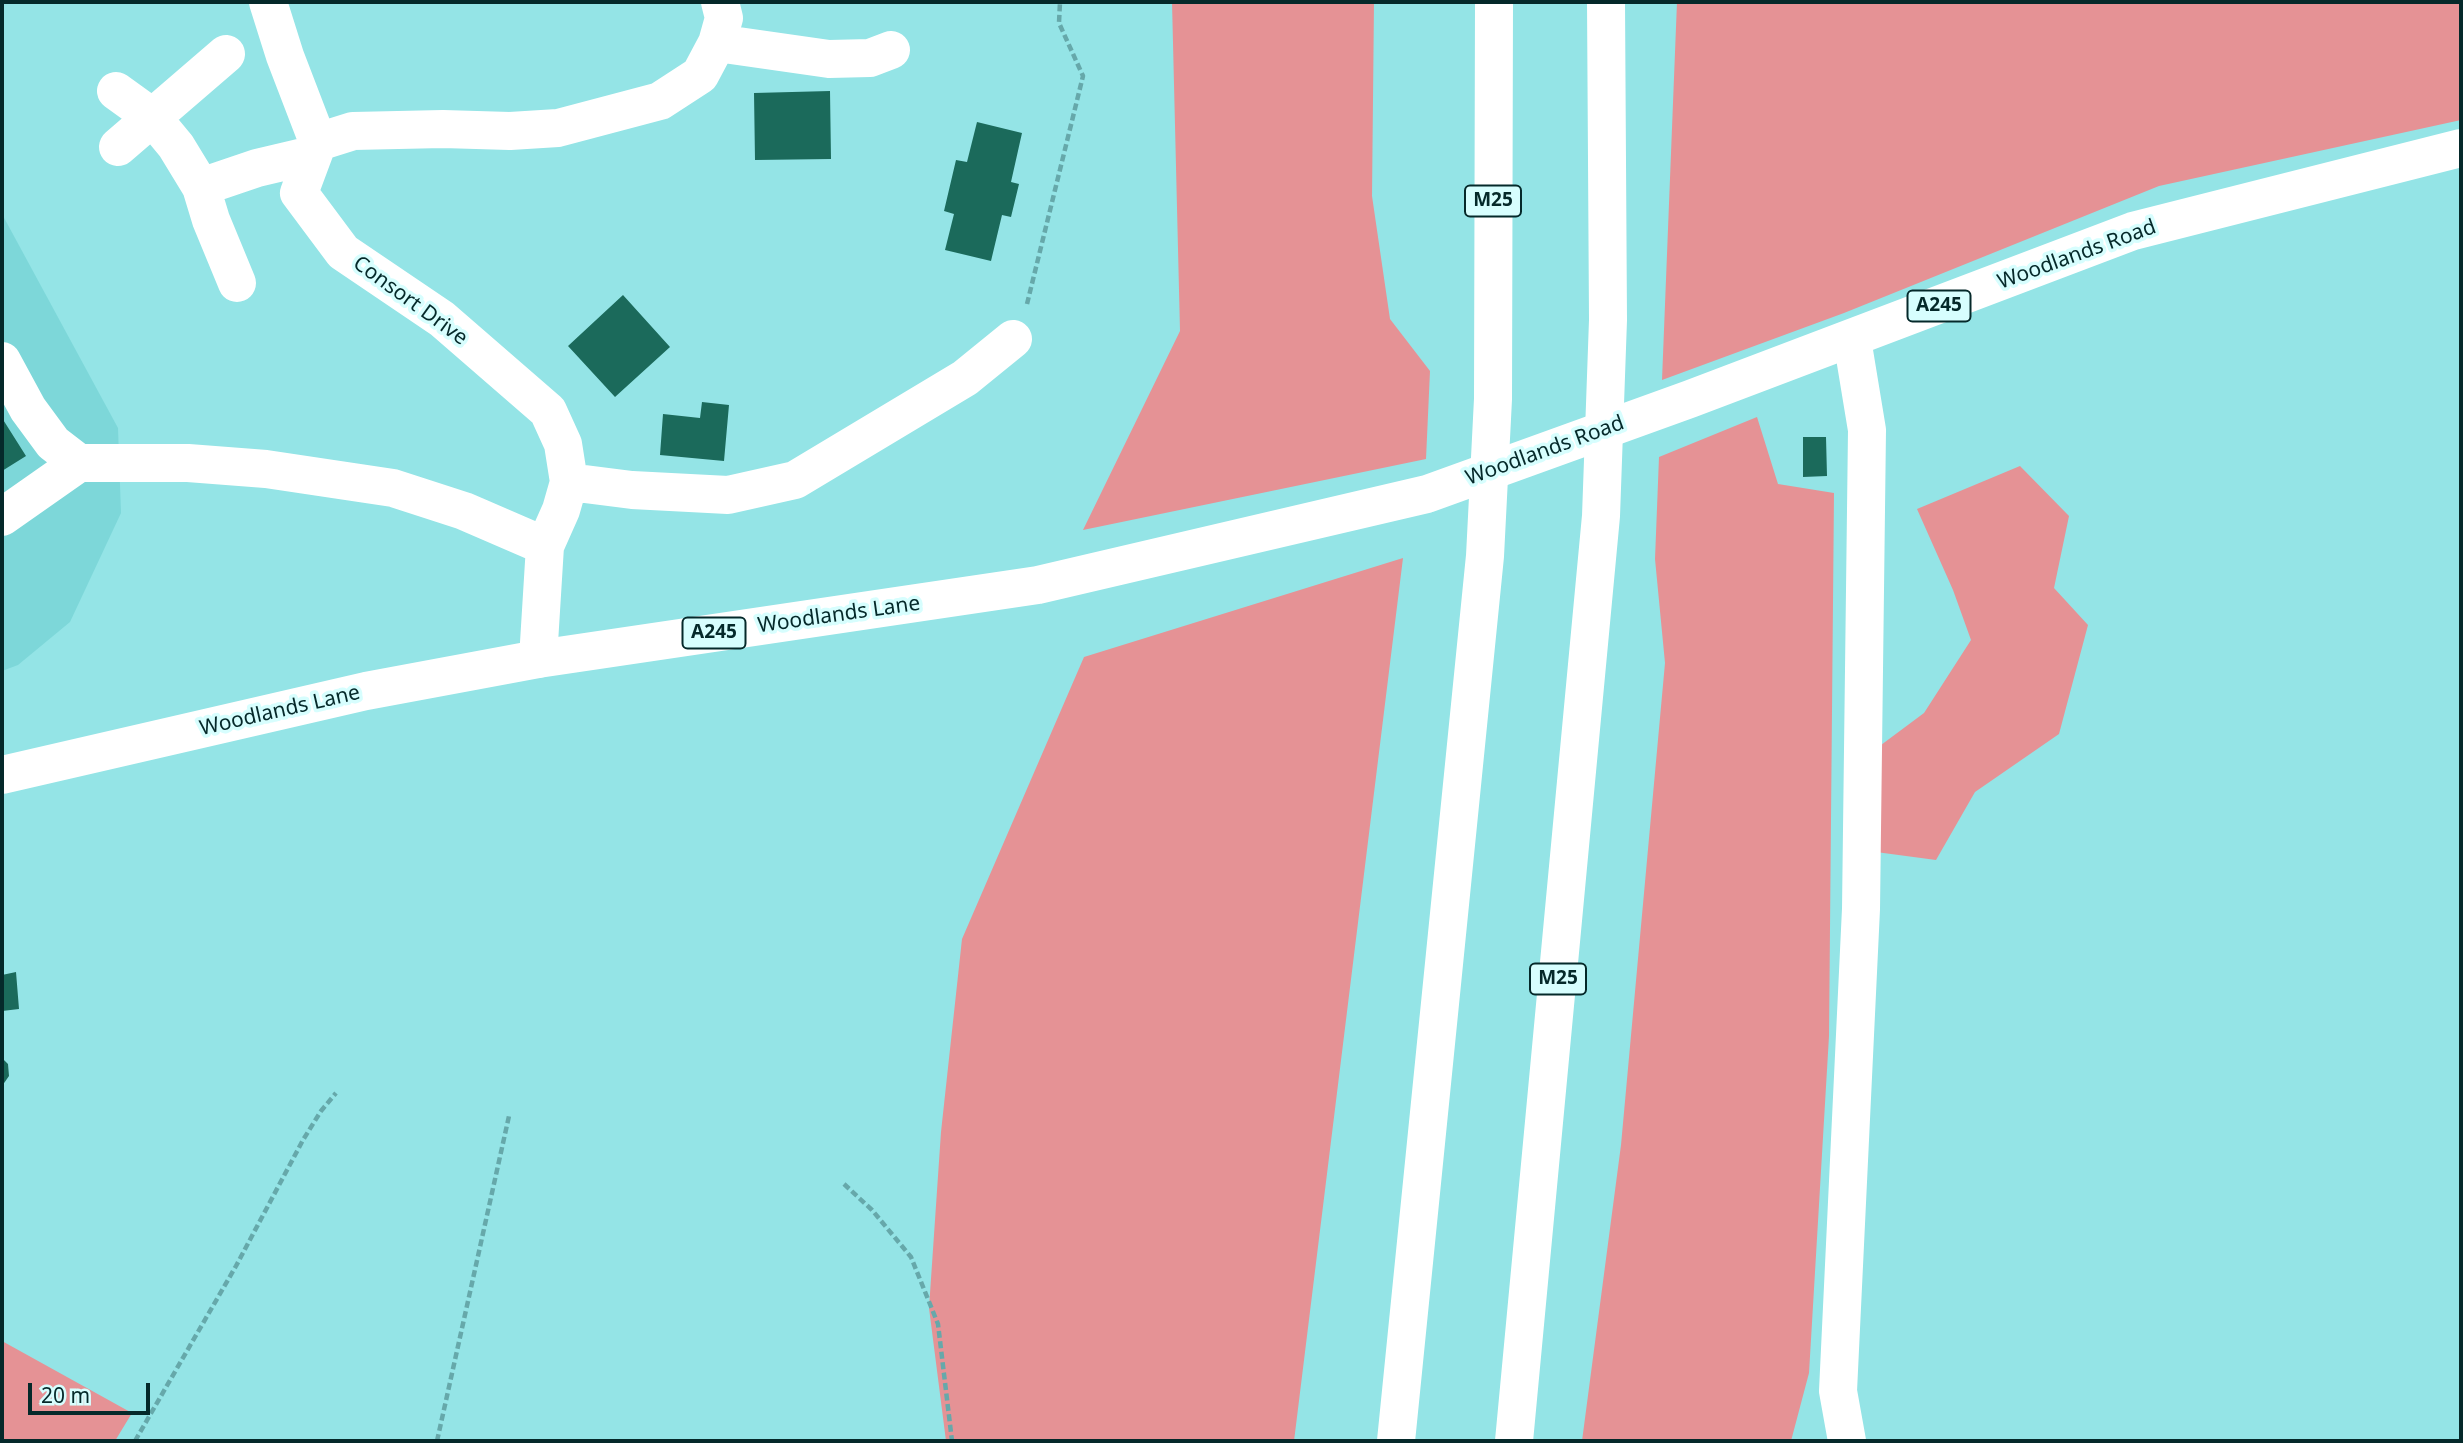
<!DOCTYPE html>
<html>
<head>
<meta charset="utf-8">
<style>
  body { margin:0 }
  #map { position:relative; width:2463px; height:1443px; overflow:hidden; background:#94e4e6; font-family:"Noto Sans",sans-serif }
  canvas { display:block }
  .frame { position:absolute; inset:0; border:4px solid #05292a; pointer-events:none }
  .scale { position:absolute; left:28px; top:1383px; width:122px; height:32px; box-sizing:border-box; border:4px solid #05292a; border-top:0; padding-left:9px; font-size:21px; line-height:24px; white-space:nowrap; color:#05292a; -webkit-text-stroke:5px #d7fefe; paint-order:stroke }
</style>
</head>
<body>
<div id="map">
<canvas width="2463" height="1443"></canvas>
<div class="frame"></div>
<div class="scale">20 m</div>
</div>
<script>
const ctx = document.querySelector('canvas').getContext('2d');
ctx.lineJoin = 'round';
function paint(path, color) { ctx.fillStyle = color; ctx.fill(path, 'evenodd'); }
const poly = rows => new Path2D(rows.map(r => 'M' + r).join(''));
function stroke(path, color, width, dash) { ctx.strokeStyle = color; ctx.lineWidth = width; ctx.lineCap = dash ? 'butt' : 'round'; ctx.setLineDash(dash || []); ctx.stroke(path); }
function drawText(font, color, halo, rows, align = 'center') {
  ctx.font = font + ' "Noto Sans",sans-serif'; ctx.lineWidth = 7; ctx.setLineDash([]); ctx.textBaseline = 'middle'; ctx.strokeStyle = halo; ctx.fillStyle = color; for (const [text, x, y, turn = 0] of rows) {
    ctx.save(); ctx.translate(x, y); ctx.rotate((+turn || 0) * Math.PI / 180); ctx.textAlign = isNaN(turn) ? turn : align; if (halo) ctx.strokeText(text, 0, 0); ctx.fillText(text, 0, 0); ctx.restore();
  }
}
const built = poly([
  [2,214,118,428,121,513,70,622,18,665,2,671]
]);
const green = poly([
  [1172,2,1374,2,1372,196,1390,319,1430,371,1426,459,1083,530,1180,331],
  [1677,2,2461,2,2461,120,2159,186,1844,313,1662,380],
  [1757,417,1778,484,1834,493,1829,1036,1809,1373,1791,1441,1582,1441,1621,1145,1665,663,1655,559,1659,457],
  [2020,466,2069,516,2054,588,2088,625,2059,734,1975,792,1936,860,1876,852,1881,745,1924,713,1971,640,1953,590,1917,509],
  [1403,558,1294,1441,946,1441,929,1308,941,1132,962,939,1084,657],
  [2,1341,132,1413,115,1441,2,1441]
]);
const building = poly([
  [830,91,831,159,755,160,754,93],
  [977,122,1022,133,1011,182,1019,184,1011,217,1002,215,991,261,945,250,954,214,944,211,956,160,967,162],
  [623,295,670,347,615,397,568,346],
  [702,402,729,405,724,461,660,455,663,414,700,418],
  [2,418,26,456,2,471],
  [1803,437,1826,437,1827,476,1803,477],
  [16,972,19,1009,2,1011,2,975],
  [2,1058,8,1064,9,1076,2,1086]
]);
const path = poly([
  [1027,304,1083,76,1059,23,1060,2],
  [844,1184,872,1210,911,1257,938,1324,952,1441],
  [135,1441,236,1266,303,1140,321,1111,336,1093],
  [437,1441,509,1116]
]);
const minor = poly([
  [268,2,285,56,318,142],
  [717,43,829,59,870,58,891,50],
  [116,91,152,117,176,146,201,187],
  [118,147,226,54],
  [237,283,211,220,201,187,257,168,312,155],
  [2,361,28,409,53,443,79,463,188,463,266,469,393,488,464,511,545,546],
  [569,482,632,490,728,495,795,480,965,378,1013,339],
  [2,517,79,463],
  [538,659,545,546,561,510,569,482,563,444,548,411,442,319,343,252,299,193,318,142,353,131,443,129,510,131,558,128,660,101,700,75,717,43,724,18,720,2],
  [1847,1441,1838,1391,1861,909,1867,430,1852,339]
]);
const major = poly([
  [2,775,366,691,538,659,1038,585,1427,494,1690,399,2133,231,2461,148]
]);
const highway = poly([
  [1396,1441,1485,556,1493,399,1494,2],
  [1514,1441,1601,516,1608,320,1606,2]
]);
const shields = [
  [1493,201,56],
  [1939,306,63],
  [714,633,63],
  [1558,979,56]
];
const shieldNames = [
  ["M25",1493,201],
  ["A245",1939,306],
  ["A245",714,633],
  ["M25",1558,979]
];
const streetNames = [
  ["Woodlands Road",2077,255,-20],
  ["Consort Drive",410,301,36],
  ["Woodlands Road",1545,451,-20],
  ["Woodlands Lane",839,615,-8],
  ["Woodlands Lane",280,711,-13]
];
paint(built, '#7dd7d9');
paint(green, '#e59295');
paint(building, '#1b6a5b');
stroke(path, '#66a8aa', 4.5, [7, 3.5]);
stroke(minor, '#fff', 38);
stroke(major, '#fff', 38);
stroke(highway, '#fff', 38);
for (const [x, y, w] of shields) { const box = new Path2D(); box.roundRect(x - w / 2, y - 15.5, w, 31, 5); ctx.fillStyle = '#d7fefe'; ctx.fill(box); stroke(box, '#05292a', 2); }
drawText('bold 19px', '#05292a', null, shieldNames);
drawText('21px', '#05292a', '#d7fefe', streetNames);
</script>
</body>
</html>
